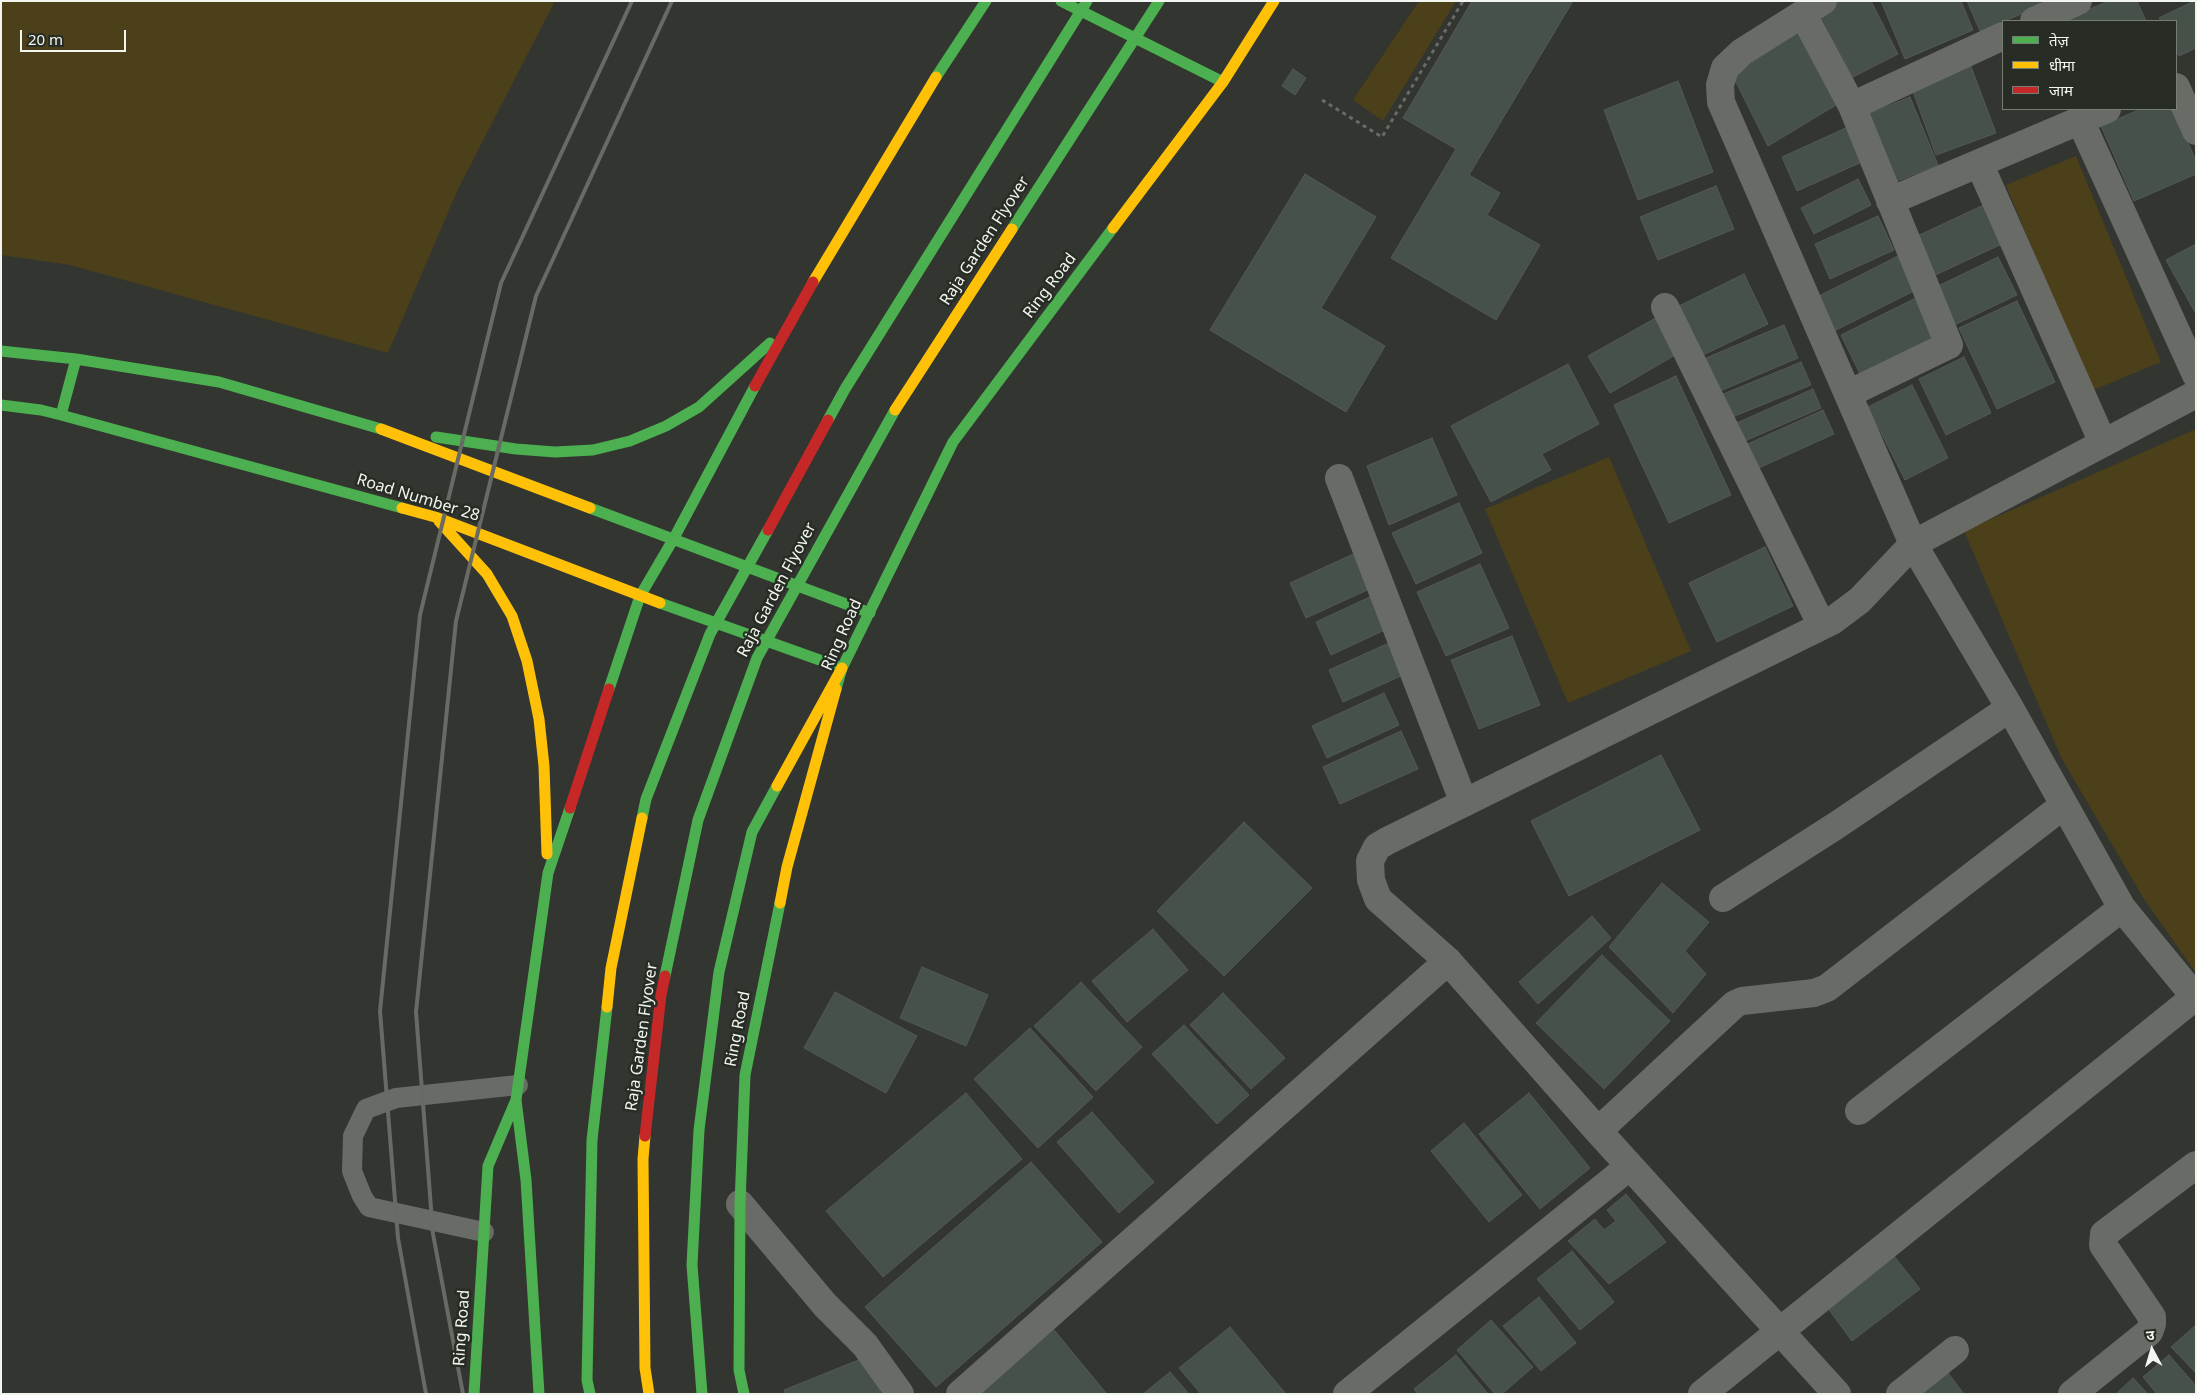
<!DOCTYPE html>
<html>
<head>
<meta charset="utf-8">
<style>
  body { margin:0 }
  #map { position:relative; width:2197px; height:1395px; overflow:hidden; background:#323530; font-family:"Noto Sans","Noto Sans Devanagari",sans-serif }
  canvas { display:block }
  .frame { position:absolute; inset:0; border:2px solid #f2f6f0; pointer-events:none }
  .legend { position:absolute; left:2002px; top:20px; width:175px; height:90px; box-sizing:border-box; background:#272c24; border:1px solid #787d76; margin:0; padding:6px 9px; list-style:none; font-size:15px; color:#f2f6f0 }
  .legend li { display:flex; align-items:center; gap:10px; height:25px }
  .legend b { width:25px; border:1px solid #787d76 }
  .north { position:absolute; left:2127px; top:1325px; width:50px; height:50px; -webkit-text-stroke:4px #272c24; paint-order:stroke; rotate:354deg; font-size:14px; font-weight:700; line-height:20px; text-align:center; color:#f2f6f0 }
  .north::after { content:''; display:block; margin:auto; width:18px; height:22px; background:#f2f6f0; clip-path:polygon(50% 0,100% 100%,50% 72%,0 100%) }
  .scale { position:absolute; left:20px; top:30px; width:106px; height:22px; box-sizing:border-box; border:2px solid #f2f6f0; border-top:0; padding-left:6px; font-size:15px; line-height:18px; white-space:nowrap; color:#f2f6f0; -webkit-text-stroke:4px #272c24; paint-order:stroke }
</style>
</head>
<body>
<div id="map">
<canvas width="2197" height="1395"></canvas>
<div class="frame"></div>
<ul class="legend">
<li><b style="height:6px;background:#4caf50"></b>तेज़</li>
<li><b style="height:6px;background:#ffc107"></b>धीमा</li>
<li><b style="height:6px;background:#c62828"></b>जाम</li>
</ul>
<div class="north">उ</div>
<div class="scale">20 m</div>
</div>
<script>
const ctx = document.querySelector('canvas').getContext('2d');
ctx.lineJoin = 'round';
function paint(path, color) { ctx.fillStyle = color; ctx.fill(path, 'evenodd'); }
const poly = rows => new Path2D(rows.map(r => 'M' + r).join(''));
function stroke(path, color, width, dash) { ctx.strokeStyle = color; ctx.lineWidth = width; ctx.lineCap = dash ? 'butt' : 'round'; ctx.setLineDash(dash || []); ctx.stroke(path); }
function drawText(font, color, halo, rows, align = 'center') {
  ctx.font = font + ' "Noto Sans",sans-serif'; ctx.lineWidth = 5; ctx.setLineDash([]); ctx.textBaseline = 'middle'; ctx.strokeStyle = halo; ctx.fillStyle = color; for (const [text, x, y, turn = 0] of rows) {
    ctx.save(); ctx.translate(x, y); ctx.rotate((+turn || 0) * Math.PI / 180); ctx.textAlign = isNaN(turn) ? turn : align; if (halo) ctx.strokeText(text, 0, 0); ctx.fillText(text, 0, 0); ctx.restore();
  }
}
const green = poly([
  [1,1,555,1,458,189,388,353,70,265,1,255],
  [1419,1,1456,1,1383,121,1353,100],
  [2076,156,2161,362,2091,391,2006,185],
  [2196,429,2196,973,2144,899,2062,759,1964,531],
  [1609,457,1691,651,1568,703,1485,509]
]);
const building = poly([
  [1472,1,1573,1,1469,175,1500,193,1487,215,1540,245,1496,320,1391,258,1456,149,1403,118,1472,1],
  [1830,1,1871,1,1898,54,1853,77,1817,8,1830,1],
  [1881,1,1961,1,1973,30,1905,59,1881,1],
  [1967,1,2039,1,2041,6,1980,31,1967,1],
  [2108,1,2137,1,2146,21,2063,21,2108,1],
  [2194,1,2196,1,2196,48,2179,56,2176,51,2176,21,2161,21,2159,18,2194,1],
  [1795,27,1841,102,1768,146,1734,78,1795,27],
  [1970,64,1996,133,1936,155,1911,86,1970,64],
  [1293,69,1306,78,1295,95,1282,86,1293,69],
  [1678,81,1713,172,1638,200,1604,110,1678,81],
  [1910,97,1938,165,1892,183,1865,115,1910,97],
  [2141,109,2173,109,2196,161,2196,174,2134,201,2101,126,2141,109],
  [1848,127,1864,161,1797,191,1782,157,1848,127],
  [1305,174,1376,217,1321,308,1385,346,1346,412,1210,330,1305,174],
  [1858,179,1871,205,1814,234,1801,208,1858,179],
  [1716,186,1734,229,1658,260,1640,217,1716,186],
  [1986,204,2004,243,1931,277,1913,238,1986,204],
  [1878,216,1894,250,1830,279,1815,244,1878,216],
  [2196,244,2196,314,2166,260,2196,244],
  [1900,255,1918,289,1834,331,1817,297,1900,255],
  [1998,257,2017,295,1950,327,1932,289,1998,257],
  [1744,274,1768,324,1701,356,1677,307,1744,274],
  [1920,296,1939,336,1860,374,1841,335,1920,296],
  [2017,301,2055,382,1997,409,1959,328,2017,301],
  [1661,315,1682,351,1610,393,1588,356,1661,315],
  [1784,325,1798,358,1713,394,1699,361,1784,325],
  [1964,357,1991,413,1946,435,1919,379,1964,357],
  [1801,362,1811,385,1725,420,1716,397,1801,362],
  [1568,364,1599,424,1542,454,1551,470,1491,502,1451,426,1568,364],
  [1676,376,1731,495,1669,523,1614,405,1676,376],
  [1912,385,1948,458,1905,480,1868,407,1912,385],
  [1813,389,1821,408,1738,444,1730,426,1813,389],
  [1823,410,1834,434,1752,471,1741,447,1823,410],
  [1432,438,1457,495,1389,525,1367,466,1432,438],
  [1459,503,1482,553,1416,584,1392,533,1459,503],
  [1765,547,1793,606,1717,642,1689,583,1765,547],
  [1360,551,1376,586,1306,618,1290,583,1360,551],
  [1480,564,1509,628,1446,656,1417,592,1480,564],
  [1372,596,1387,629,1331,655,1316,622,1372,596],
  [1512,636,1540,705,1479,729,1451,660,1512,636],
  [1389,643,1403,675,1343,702,1329,670,1389,643],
  [1384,693,1399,725,1327,758,1312,726,1384,693],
  [1401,731,1418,769,1340,804,1323,767,1401,731],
  [1661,755,1700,830,1569,896,1531,821,1661,755],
  [1244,822,1312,888,1224,976,1157,911,1244,822],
  [1662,883,1709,922,1685,951,1706,974,1673,1013,1609,947,1662,883],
  [1592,916,1611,938,1538,1004,1519,982,1592,916],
  [1153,929,1188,970,1127,1022,1092,981,1153,929],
  [1602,955,1670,1021,1604,1089,1536,1023,1602,955],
  [922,967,988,995,966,1046,900,1018,922,967],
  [1081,982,1142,1047,1096,1091,1034,1026,1081,982],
  [835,992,917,1036,886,1093,804,1048,835,992],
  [1223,993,1285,1058,1251,1089,1190,1025,1223,993],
  [1184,1025,1249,1095,1217,1124,1152,1054,1184,1025],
  [1030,1028,1093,1097,1038,1148,974,1079,1030,1028],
  [966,1093,1022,1159,883,1277,826,1211,966,1093],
  [1529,1093,1590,1168,1540,1209,1479,1134,1529,1093],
  [1092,1112,1154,1182,1119,1213,1057,1142,1092,1112],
  [1464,1123,1522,1195,1489,1222,1431,1151,1464,1123],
  [1031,1162,1102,1242,936,1387,865,1307,1031,1162],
  [1626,1194,1666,1242,1609,1284,1568,1241,1595,1219,1604,1230,1616,1221,1607,1210,1626,1194],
  [1572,1251,1614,1302,1580,1330,1537,1279,1572,1251],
  [1894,1256,1920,1289,1852,1341,1827,1307,1894,1256],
  [1539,1297,1576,1343,1541,1371,1503,1326,1539,1297],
  [1491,1320,1533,1367,1502,1394,1495,1394,1457,1350,1491,1320],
  [1050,1325,1106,1393,1105,1394,966,1394,1050,1325],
  [2196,1325,2196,1373,2171,1347,2196,1325],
  [1230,1327,1286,1394,1201,1394,1179,1368,1230,1327],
  [1456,1355,1488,1394,1418,1394,1414,1389,1456,1355],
  [2169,1355,2196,1386,2196,1394,2157,1394,2143,1377,2169,1355],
  [866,1357,881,1394,786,1394,784,1390,866,1357],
  [1170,1372,1189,1394,1143,1394,1170,1372],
  [1948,1373,1964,1394,1919,1394,1948,1373],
  [2133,1378,2148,1394,2116,1394,2133,1378]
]);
const path = poly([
  [1322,100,1382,137,1463,1]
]);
const lane = poly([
  [484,1232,369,1207,362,1196,352,1171,353,1136,366,1109,396,1098,518,1085]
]);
const street = poly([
  [1823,1,1742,52,1725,68,1720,85,1721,102,1913,544,2010,708,2122,908,2196,998],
  [1803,14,1852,106,2003,36],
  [2034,21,2078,1],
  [2176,87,2196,131],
  [2080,120,2196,375],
  [1979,163,2103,443],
  [1890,201,2107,109],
  [1665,307,1822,626],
  [1848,394,1949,345,1852,106],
  [1339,478,1464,803],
  [1723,898,1837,825,2010,708],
  [1859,1111,2122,908],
  [1598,1131,1735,1004,1742,1001,1814,993,1827,988,2064,805],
  [740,1204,825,1305,865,1345,900,1394],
  [960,1394,1448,961],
  [1347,1394,1630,1166],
  [1702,1394,2195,997],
  [1837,1394,1598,1131,1448,961,1378,899,1371,880,1370,861,1377,847,1387,841,1832,621,1860,600,1913,544,2196,394],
  [1900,1394,1955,1350],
  [2072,1394,2149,1332,2152,1324,2152,1317,2103,1245,2104,1234,2196,1165]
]);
const fast = poly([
  [1061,1,1223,82],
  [936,77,986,1],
  [1012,229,1159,1],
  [1,351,76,359,219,382,381,429],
  [1,405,41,410,61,415,402,508],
  [61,415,76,359],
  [828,420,845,389,1087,1],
  [436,437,516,449,555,452,593,450,630,441,666,426,699,407,770,343],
  [590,508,870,613],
  [660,603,842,668],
  [609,689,640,596,674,538,755,386],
  [836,689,842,668,953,442,1113,228],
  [642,818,646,799,710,634,768,530],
  [665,976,698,820,757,658,895,410],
  [516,1100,526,1180,539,1394],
  [474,1394,488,1166,516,1100,548,873,570,808],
  [590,1394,587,1380,592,1140,607,1007],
  [702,1394,692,1265,699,1130,719,972,752,832,777,786],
  [744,1394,739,1370,740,1204,745,1075,780,903]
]);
const slow = poly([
  [1113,228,1223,82,1274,1],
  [813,282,936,77],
  [895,410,1012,229],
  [381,429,590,508],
  [402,508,435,517,660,603],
  [439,521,487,574,512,616,527,661,539,719,544,766,547,854],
  [777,786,842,668],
  [780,903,787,867,836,689],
  [607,1007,611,968,642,818],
  [645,1136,643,1159,645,1368,649,1394]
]);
const jam = poly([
  [755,386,813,282],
  [768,530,828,420],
  [570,808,609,689],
  [645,1136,661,995,665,976]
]);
const rail = poly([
  [426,1394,398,1238,380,1011,420,615,501,283,632,1],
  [463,1394,433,1234,416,1012,456,621,536,296,672,1]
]);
const streetNames = [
  ["Raja Garden Flyover",985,241,-57],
  ["Ring Road",1050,286,-53],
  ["Road Number 28",418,498,17],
  ["Raja Garden Flyover",777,590,-62],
  ["Ring Road",842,635,-66],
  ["Ring Road",738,1029,-79],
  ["Raja Garden Flyover",642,1037,-82],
  ["Ring Road",462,1328,-86]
];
paint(green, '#4c401a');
paint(building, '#46514a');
stroke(building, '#555955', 1);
stroke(path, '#696b67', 3, [4, 4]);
stroke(lane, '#696b67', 20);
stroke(street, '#696b67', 28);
stroke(fast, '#4caf50', 11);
stroke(slow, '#ffc107', 11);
stroke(jam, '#c62828', 11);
stroke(rail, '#686a66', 4);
drawText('16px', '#f2f6f0', '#272c24', streetNames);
</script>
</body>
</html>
